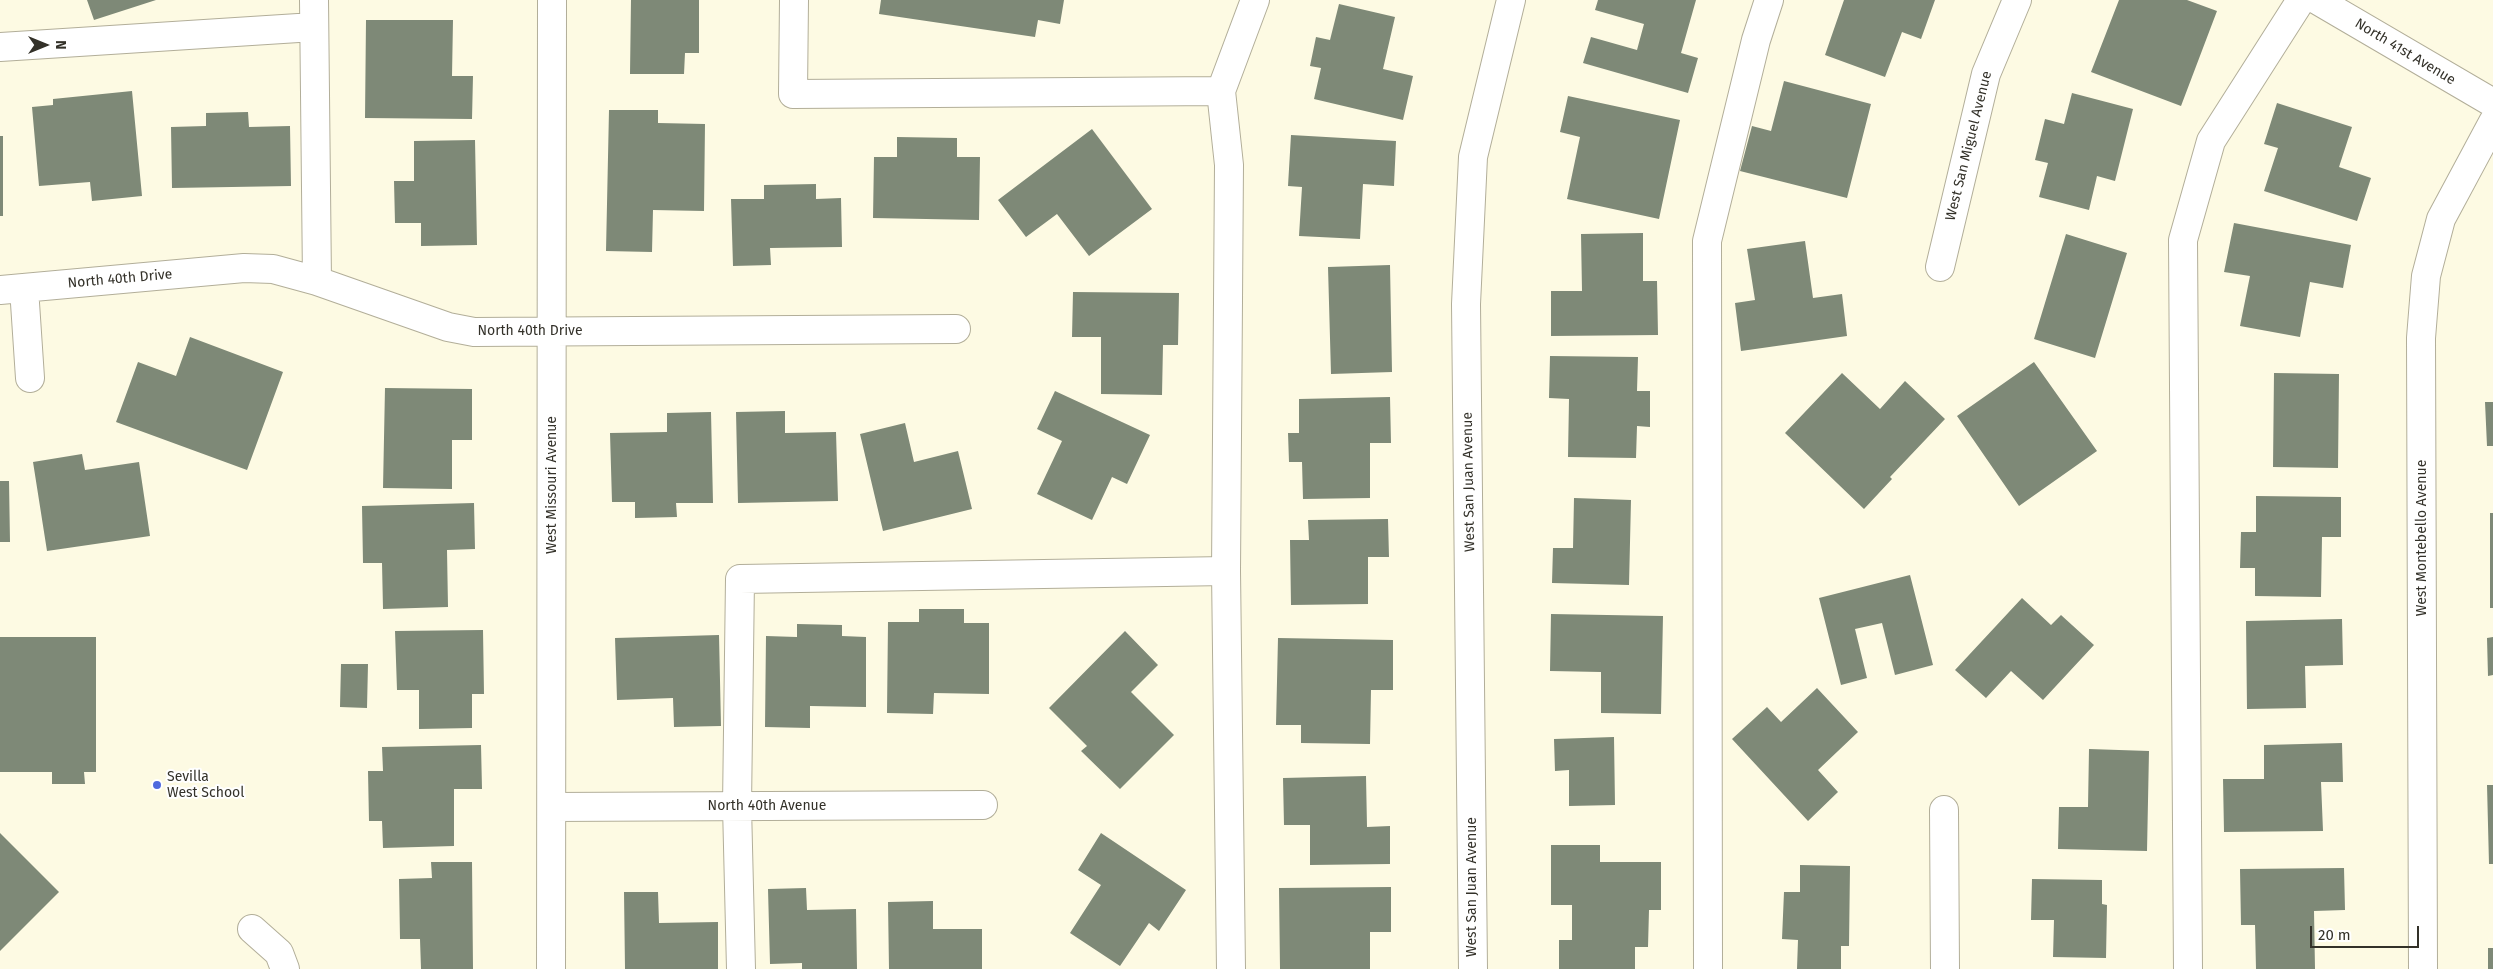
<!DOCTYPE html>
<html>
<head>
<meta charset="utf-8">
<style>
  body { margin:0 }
  #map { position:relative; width:2493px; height:969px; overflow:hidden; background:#fdfae3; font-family:"Fira Sans",sans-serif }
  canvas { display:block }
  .north { position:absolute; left:20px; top:20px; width:50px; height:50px; -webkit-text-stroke:4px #fff; paint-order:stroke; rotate:90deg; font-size:14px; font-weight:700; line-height:20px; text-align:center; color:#333129 }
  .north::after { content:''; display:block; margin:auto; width:18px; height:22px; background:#333129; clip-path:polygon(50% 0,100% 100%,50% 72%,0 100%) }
  .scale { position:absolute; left:2310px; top:926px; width:109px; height:22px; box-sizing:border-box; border:2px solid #333129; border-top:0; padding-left:6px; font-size:15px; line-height:18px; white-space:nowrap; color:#333129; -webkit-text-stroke:4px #fff; paint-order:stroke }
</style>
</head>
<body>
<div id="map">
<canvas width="2493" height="969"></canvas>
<div class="north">N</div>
<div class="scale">20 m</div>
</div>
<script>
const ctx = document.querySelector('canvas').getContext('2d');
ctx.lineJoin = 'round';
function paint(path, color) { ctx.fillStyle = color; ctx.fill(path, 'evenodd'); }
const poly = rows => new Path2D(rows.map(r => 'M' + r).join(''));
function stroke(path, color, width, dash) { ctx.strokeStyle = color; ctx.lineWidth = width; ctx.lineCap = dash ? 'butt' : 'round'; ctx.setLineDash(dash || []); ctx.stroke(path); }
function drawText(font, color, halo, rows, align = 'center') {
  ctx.font = font + ' "Fira Sans",sans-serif'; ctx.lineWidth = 4; ctx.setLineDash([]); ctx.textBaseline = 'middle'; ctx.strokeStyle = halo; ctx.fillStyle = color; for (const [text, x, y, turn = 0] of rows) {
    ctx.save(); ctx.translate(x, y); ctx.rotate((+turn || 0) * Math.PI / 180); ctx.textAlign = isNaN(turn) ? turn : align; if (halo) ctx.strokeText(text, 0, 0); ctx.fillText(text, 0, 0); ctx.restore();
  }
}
const building = poly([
  [87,0,156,0,94,20],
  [631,0,699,0,699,53,685,53,684,74,630,74],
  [881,0,1064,0,1060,24,1038,20,1035,37,879,14],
  [1598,0,1696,0,1681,53,1698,58,1688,93,1583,63,1591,37,1637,50,1644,24,1595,10],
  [1844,0,1935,0,1921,39,1902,32,1885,77,1825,55],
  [2119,0,2187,0,2217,11,2181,106,2091,72],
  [1339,4,1395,17,1383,69,1413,76,1403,120,1314,99,1321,68,1310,66,1316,37,1330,40],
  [366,20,453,20,452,76,473,76,472,119,365,118],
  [1784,81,1871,104,1847,198,1740,171,1752,126,1771,131],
  [132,91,142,196,92,201,90,182,39,186,32,107,53,105,53,99],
  [2072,93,2133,109,2115,181,2097,176,2089,210,2039,197,2048,163,2035,160,2045,119,2064,124],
  [1568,96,1680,120,1659,219,1567,199,1580,137,1560,132],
  [2277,103,2352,127,2339,167,2371,178,2357,221,2264,191,2278,148,2264,144],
  [609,110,658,110,658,123,705,124,704,211,653,210,652,252,606,251],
  [248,112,249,127,290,126,291,186,172,188,171,127,206,126,206,113],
  [1092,129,1152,209,1089,256,1057,214,1026,237,998,200],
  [1291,135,1396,141,1394,186,1363,184,1360,239,1299,236,1302,187,1288,186],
  [0,136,3,136,3,216,0,216],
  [897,137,957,138,957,157,980,157,979,220,873,218,874,157,897,157],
  [475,140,477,245,421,246,421,223,395,223,394,181,414,181,414,141],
  [816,184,816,199,841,198,842,247,770,248,771,265,733,266,731,199,764,199,764,185],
  [2234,223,2351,245,2343,288,2310,282,2300,337,2240,326,2250,276,2224,272],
  [1643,233,1643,281,1657,281,1658,335,1551,336,1551,291,1582,291,1581,234],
  [2066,234,2127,253,2095,358,2034,339],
  [1805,241,1813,298,1842,294,1847,336,1741,351,1735,303,1755,300,1747,249],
  [1390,265,1392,372,1331,374,1328,267],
  [1073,292,1179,293,1178,345,1163,345,1162,395,1101,394,1101,337,1072,337],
  [190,337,283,372,247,470,116,422,138,362,176,376],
  [1550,356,1638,357,1637,391,1650,391,1650,427,1637,426,1636,458,1568,457,1569,399,1549,398],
  [2034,362,2097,451,2019,506,1957,416],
  [1842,373,1880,409,1905,381,1945,419,1890,477,1892,479,1864,509,1785,433],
  [2274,373,2339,374,2338,468,2273,467],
  [385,388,472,389,472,440,452,440,452,489,383,488],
  [1055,391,1150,435,1127,484,1112,477,1092,520,1037,494,1062,441,1037,429],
  [1390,397,1391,443,1370,443,1370,498,1303,499,1302,462,1289,462,1288,433,1299,433,1299,399],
  [2485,402,2493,402,2493,446,2487,446],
  [785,411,785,433,836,432,838,501,738,503,736,412],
  [711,412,713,503,676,503,677,517,635,518,635,502,612,502,610,433,667,432,667,413],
  [905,423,914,462,958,451,972,509,883,531,860,434],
  [82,454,85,470,139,462,150,536,47,551,33,462],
  [0,481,9,481,10,542,0,542],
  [2256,496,2341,497,2341,537,2322,537,2321,597,2255,596,2255,568,2240,568,2241,532,2256,532],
  [1574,498,1631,500,1629,585,1552,583,1553,548,1573,548],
  [474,503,475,549,447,550,448,607,383,609,382,563,363,563,362,506],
  [2490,513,2493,513,2493,608,2490,608],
  [1388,519,1389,557,1368,557,1368,604,1291,605,1290,540,1309,540,1308,520],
  [1910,575,1933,665,1895,675,1882,623,1855,629,1867,678,1841,685,1819,598],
  [2022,598,2051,625,2061,615,2094,645,2043,700,2011,671,1986,698,1955,670],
  [919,609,964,609,964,623,989,623,989,694,934,693,933,714,887,713,888,622,919,622],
  [1551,614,1663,616,1661,714,1601,713,1601,672,1550,671],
  [2342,619,2343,665,2305,666,2306,708,2247,709,2246,621],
  [797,624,842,625,842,636,866,637,866,707,810,706,810,728,765,727,766,636,797,637],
  [483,630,484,694,472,694,472,728,419,729,419,690,397,690,395,631],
  [1125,631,1158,665,1131,692,1174,735,1120,789,1081,751,1087,746,1049,708],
  [719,635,721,726,674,727,673,698,617,700,615,638],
  [0,637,96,637,96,772,84,772,85,784,52,784,52,772,0,772],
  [2493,637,2493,675,2488,676,2487,638],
  [1278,638,1393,640,1393,690,1371,690,1370,744,1301,743,1301,725,1276,725],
  [341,664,368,664,367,708,340,707],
  [1817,688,1858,732,1818,770,1838,792,1808,821,1732,739,1767,707,1781,722],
  [1614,737,1615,805,1569,806,1569,770,1555,771,1554,739],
  [2342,743,2343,782,2321,782,2323,831,2224,832,2223,779,2264,779,2264,745],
  [481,745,482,789,454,789,454,846,383,848,382,821,369,821,368,771,383,771,382,747],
  [2089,749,2149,751,2147,851,2058,849,2059,807,2088,807],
  [1366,776,1367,827,1390,826,1390,864,1310,865,1310,825,1284,825,1283,778],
  [2487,785,2493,785,2493,864,2489,864],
  [0,833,59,892,0,951],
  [1101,833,1186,890,1159,931,1149,923,1120,966,1070,933,1101,885,1078,870],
  [1551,845,1600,845,1600,862,1661,862,1661,910,1649,910,1648,947,1635,947,1635,969,1559,969,1559,940,1572,940,1572,905,1551,905],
  [431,862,472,862,473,969,421,969,420,939,400,939,399,879,432,878],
  [1800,865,1850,866,1849,946,1841,946,1841,969,1797,969,1798,940,1782,939,1784,892,1800,892],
  [2344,868,2345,910,2314,911,2315,969,2256,969,2255,925,2241,925,2240,869],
  [2032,879,2102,880,2102,904,2107,905,2106,958,2053,957,2054,920,2031,920],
  [1391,887,1391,932,1370,932,1370,969,1280,969,1279,888],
  [806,888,807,910,856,909,857,969,802,969,802,963,770,964,768,889],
  [624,892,658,892,659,923,718,922,718,969,625,969],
  [933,901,933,929,982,929,982,969,889,969,888,902],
  [2488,948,2493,948,2493,969,2488,969]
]);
const minor = poly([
  [314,0,317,281],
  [794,0,793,94,1221,91],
  [2317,0,2493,103],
  [0,47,314,27],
  [1940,267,1986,74,2017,0],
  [24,288,30,378],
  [0,290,244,268,273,269,317,281,448,327,474,332,956,329],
  [552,807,983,805],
  [1944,810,1945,969],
  [252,929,279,953,285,969],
  [551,969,552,0],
  [741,969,737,806,740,579,1226,571],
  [1231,969,1226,571,1229,165,1221,91,1255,0],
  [1473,969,1466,304,1473,157,1511,0],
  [1708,969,1707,241,1756,40,1769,0],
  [2188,969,2183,240,2211,141,2301,0],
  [2423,969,2421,338,2426,276,2441,219,2493,122]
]);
const markers = [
  [157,785,5,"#4f6ade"]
];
const streetNames = [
  ["North 41st Avenue",2405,52,31],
  ["West San Miguel Avenue",1969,146,-76],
  ["North 40th Drive",120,279,-5],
  ["North 40th Drive",530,331],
  ["West San Juan Avenue",1469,482,-91],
  ["West Missouri Avenue",552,485,-90],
  ["West Montebello Avenue",2422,538,-90],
  ["North 40th Avenue",767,806],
  ["West San Juan Avenue",1472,887,-90]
];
const poiNames = [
  ["Sevilla",167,777],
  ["West School",167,793]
];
paint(building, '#7e8977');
stroke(minor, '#b2ae99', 30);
stroke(minor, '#fff', 28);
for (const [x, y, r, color] of markers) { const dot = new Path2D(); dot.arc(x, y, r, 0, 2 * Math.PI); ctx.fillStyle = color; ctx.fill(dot); stroke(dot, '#fff', 2); }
drawText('14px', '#333129', '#fff', streetNames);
drawText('14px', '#333129', '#fff', poiNames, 'left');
</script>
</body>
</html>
